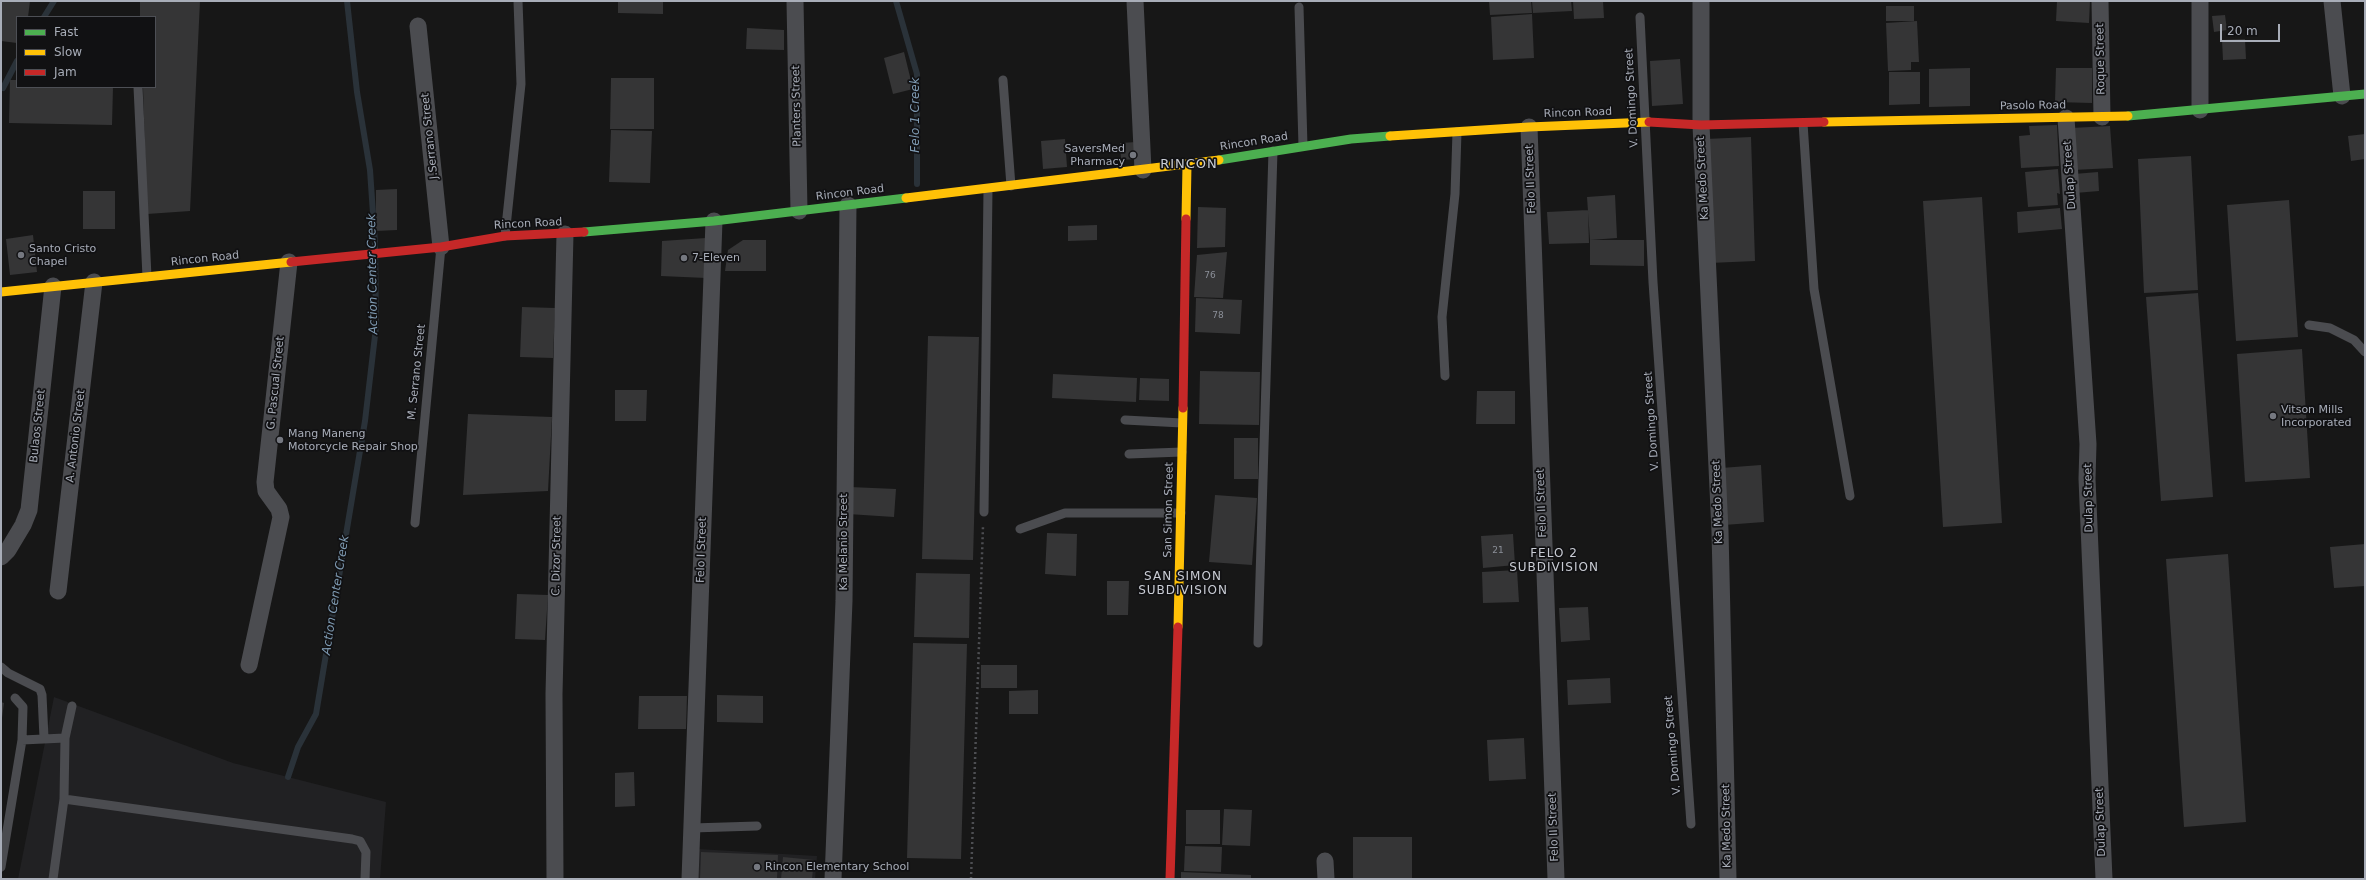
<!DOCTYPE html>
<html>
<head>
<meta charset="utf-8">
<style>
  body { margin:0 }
  #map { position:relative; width:2366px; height:880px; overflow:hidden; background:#171717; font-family:"DejaVu Sans",sans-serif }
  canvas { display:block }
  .frame { position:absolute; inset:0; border:2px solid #a8adb8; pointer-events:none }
  .legend { position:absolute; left:16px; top:16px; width:140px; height:72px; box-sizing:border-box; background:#111113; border:1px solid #4d4f55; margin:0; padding:5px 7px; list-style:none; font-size:12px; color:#a8adb8 }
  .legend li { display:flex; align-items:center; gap:8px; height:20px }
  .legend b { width:20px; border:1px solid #4d4f55 }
  .scale { position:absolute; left:2220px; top:24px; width:60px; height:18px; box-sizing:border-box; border:2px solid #a8adb8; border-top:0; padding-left:5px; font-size:12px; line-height:14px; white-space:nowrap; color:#a8adb8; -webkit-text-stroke:3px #111113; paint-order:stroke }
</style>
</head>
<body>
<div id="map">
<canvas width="2366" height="880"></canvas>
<div class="frame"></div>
<ul class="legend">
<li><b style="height:5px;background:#4caf50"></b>Fast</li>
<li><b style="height:5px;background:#ffc107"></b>Slow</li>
<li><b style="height:5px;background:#c62828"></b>Jam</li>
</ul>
<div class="scale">20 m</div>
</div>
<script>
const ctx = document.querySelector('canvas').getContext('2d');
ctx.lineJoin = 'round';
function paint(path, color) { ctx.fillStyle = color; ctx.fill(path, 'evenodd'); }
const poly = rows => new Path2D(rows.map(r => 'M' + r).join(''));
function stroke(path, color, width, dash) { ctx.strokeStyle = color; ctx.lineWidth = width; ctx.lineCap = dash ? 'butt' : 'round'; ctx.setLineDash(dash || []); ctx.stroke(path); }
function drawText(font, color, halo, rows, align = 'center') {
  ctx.font = font + ' "DejaVu Sans",sans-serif'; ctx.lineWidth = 3.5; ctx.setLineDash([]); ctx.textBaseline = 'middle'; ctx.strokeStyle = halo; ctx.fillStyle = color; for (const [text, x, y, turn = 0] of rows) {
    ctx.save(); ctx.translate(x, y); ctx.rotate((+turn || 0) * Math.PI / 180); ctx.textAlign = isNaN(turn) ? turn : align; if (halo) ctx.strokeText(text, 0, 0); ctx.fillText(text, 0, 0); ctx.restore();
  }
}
const built = poly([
  [54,697,233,763,386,802,380,879,18,879],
  [698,849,817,856,815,879,698,879]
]);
const stream = poly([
  [896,1,917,74,917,184],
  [44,17,54,1],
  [3,88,17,61],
  [288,777,298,747,316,714,365,421,376,327,375,243,370,170,357,92,347,1]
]);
const building = poly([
  [1,1,30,1,28,17,17,17,17,43,1,41],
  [140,1,200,1,190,211,147,214,143,87,155,87,155,17,140,17],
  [618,1,663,1,663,14,618,13],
  [1489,1,1531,1,1532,13,1490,15],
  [1532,1,1571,1,1572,11,1533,13],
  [1573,1,1603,1,1604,18,1574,19],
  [2057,1,2090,1,2089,23,2056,21],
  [1886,6,1914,6,1914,21,1886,21],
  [1532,14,1534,58,1493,60,1491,17],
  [2225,15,2227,30,2214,32,2212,16],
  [1917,21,1919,62,1911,62,1911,70,1888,71,1886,23],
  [747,28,784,30,784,50,746,49],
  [2245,39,2246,59,2223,60,2222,40],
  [904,52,913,89,893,94,884,58],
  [1680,59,1683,104,1652,106,1650,61],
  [1970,68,1970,106,1929,107,1929,69],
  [2056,68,2092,68,2092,103,2055,102],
  [1889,72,1920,72,1920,104,1889,105],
  [611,78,654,78,654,129,610,129],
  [10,80,17,80,17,87,113,87,112,125,9,123],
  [2057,125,2059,166,2021,168,2019,136,2030,135,2029,126],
  [2110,126,2113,168,2073,170,2071,128],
  [611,130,652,131,650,183,609,182],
  [2365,134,2365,159,2351,161,2348,136],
  [1751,137,1755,261,1710,263,1706,139],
  [1065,139,1067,167,1043,169,1041,141],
  [1137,142,1138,159,1121,160,1120,143],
  [2191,156,2198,290,2144,293,2138,159],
  [2058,169,2060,194,2057,193,2058,205,2028,207,2025,172],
  [2098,172,2099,191,2075,193,2074,174],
  [397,189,397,230,376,231,376,190],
  [83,191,115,191,115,229,83,229],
  [1615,195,1617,238,1590,240,1587,197],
  [1982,197,2002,523,1943,527,1923,201],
  [2289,200,2298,337,2236,341,2227,205],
  [1198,207,1226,208,1225,247,1197,248],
  [2060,208,2062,229,2018,233,2017,212],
  [1588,210,1589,243,1549,244,1547,212],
  [1097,225,1097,240,1068,241,1068,226],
  [33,235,37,272,10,275,6,239],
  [706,238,706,278,661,276,662,241],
  [743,240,766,240,766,271,725,271,728,250],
  [1590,240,1644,240,1644,266,1590,265],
  [1227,252,1223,298,1194,297,1197,255],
  [2198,293,2213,497,2161,501,2146,297],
  [1196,298,1242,300,1240,334,1195,332],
  [522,307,555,308,553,358,520,357],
  [928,336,979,337,973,560,922,559],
  [2302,349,2310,478,2245,482,2237,354],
  [1200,371,1260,372,1259,425,1199,424],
  [1053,374,1137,378,1136,402,1052,398],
  [1140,378,1169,379,1169,401,1139,400],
  [615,390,647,390,646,421,615,421],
  [1477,391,1515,391,1515,424,1476,424],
  [468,414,552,417,548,491,463,495],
  [1234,438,1258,438,1258,479,1234,479],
  [1761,465,1764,522,1724,525,1721,468],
  [850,487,896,489,894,517,848,514],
  [1215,495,1257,498,1252,565,1209,562],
  [1047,533,1077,534,1076,576,1045,574],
  [1513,534,1515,565,1483,568,1481,536],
  [2365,544,2365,586,2334,588,2330,547],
  [2228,554,2246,822,2184,827,2166,559],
  [1517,570,1519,602,1483,603,1482,572],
  [916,573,970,574,969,638,914,637],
  [1107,581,1129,581,1128,615,1107,615],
  [517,594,548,595,545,640,515,639],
  [1588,607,1590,640,1561,642,1559,608],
  [913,643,967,644,961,859,907,858],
  [981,665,1017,665,1017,688,981,688],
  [1610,678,1611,703,1568,705,1567,680],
  [1038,690,1038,714,1009,714,1009,691],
  [717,695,763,696,763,723,717,722],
  [639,696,687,696,686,729,638,729],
  [1,702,4,703,2,718,1,718],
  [1524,738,1526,779,1489,781,1487,740],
  [634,772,635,806,615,807,615,773],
  [1224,809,1252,810,1250,846,1222,845],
  [1186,810,1220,810,1220,844,1186,844],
  [1353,837,1412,837,1412,879,1353,879],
  [1185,846,1222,847,1221,872,1184,871],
  [701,852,778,855,777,879,700,879],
  [783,857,814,860,812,879,781,879],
  [1181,872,1251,875,1251,879,1181,879]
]);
const path = poly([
  [971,879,983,526]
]);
const lane = poly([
  [1299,7,1303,146],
  [1640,17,1653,282,1691,824],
  [1003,80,1011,186],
  [138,87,147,277],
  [1803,123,1814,289,1850,496],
  [505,236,521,84,518,1],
  [2309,325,2330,328,2354,340,2365,352],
  [1445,376,1442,317,1455,194,1457,132],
  [1125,420,1182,423],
  [1129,454,1182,452],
  [984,512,988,189],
  [415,523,441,247],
  [1020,529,1065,513,1181,513],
  [1258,643,1273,151],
  [1,667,8,673,40,689,42,695,44,738],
  [15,698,23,707,22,740],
  [64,799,352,839,360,841,366,852,365,879],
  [692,828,757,826],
  [1,867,22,740,65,738],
  [53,879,64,799,65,738,72,706]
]);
const street = poly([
  [795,1,799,211],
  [1135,1,1143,170],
  [1701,1,1701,125,1720,531,1728,879],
  [2100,1,2102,117],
  [2200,1,2200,110],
  [2332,1,2342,96],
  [418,26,441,247],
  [2066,118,2088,444,2087,479,2104,879],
  [1529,127,1556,879],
  [1,557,8,550,23,525,29,510,53,286],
  [58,591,94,282],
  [249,665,281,517,279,509,266,491,265,482,289,262],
  [1325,861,1326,879],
  [555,879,554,694,565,234],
  [690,879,714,221],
  [833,879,844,601,848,205]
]);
const fast = poly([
  [2128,116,2365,94],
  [1219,160,1351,139,1390,136],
  [584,232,714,221,906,198]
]);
const slow = poly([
  [1824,122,2128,116],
  [1390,136,1529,127,1649,122],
  [906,198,1219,160],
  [1186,219,1187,165],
  [1,292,291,262],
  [1178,627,1183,408]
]);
const jam = poly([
  [1649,122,1701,125,1824,122],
  [291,262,441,247,505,236,584,232],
  [1183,408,1186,219],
  [1170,879,1178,627]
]);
const markers = [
  [1133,155,4,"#757880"],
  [21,255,4,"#757880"],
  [684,258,4,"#757880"],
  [2273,416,4,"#757880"],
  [280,440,4,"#757880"],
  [757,867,4,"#757880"]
];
const numberNames = [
  ["76",1210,276],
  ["78",1218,316],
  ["21",1498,551]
];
const streetNames = [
  ["Roque Street",2101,59,-91],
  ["V. Domingo Street",1632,98,-93],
  ["Planters Street",797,106,-91],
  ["Pasolo Road",2033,106,-1],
  ["Rincon Road",1578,113,-2],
  ["J.Serrano Street",430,136,-96],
  ["Rincon Road",1254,142,-9],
  ["Dulap Street",2070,175,-94],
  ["Ka Medo Street",1703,178,-93],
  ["Felo II Street",1531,179,-92],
  ["Rincon Road",850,193,-7],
  ["Rincon Road",528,224,-3],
  ["Rincon Road",205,259,-6],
  ["M. Serrano Street",417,372,-84],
  ["G. Pascual Street",276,383,-84],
  ["V. Domingo Street",1652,421,-94],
  ["Bulaos Street",38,426,-84],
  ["A. Antonio Street",76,436,-83],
  ["Dulap Street",2089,498,-91],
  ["Ka Medo Street",1718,502,-92],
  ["Felo II Street",1542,503,-92],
  ["San Simon Street",1169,510,-89],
  ["Ka Melanio Street",844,542,-90],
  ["Felo Ⅰ Street",702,550,-88],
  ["C. Dizor Street",557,556,-89],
  ["V. Domingo Street",1673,745,-95],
  ["Dulap Street",2101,822,-92],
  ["Ka Medo Street",1727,826,-91],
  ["Felo II Street",1554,827,-92]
];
const poiNames = [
  ["SaversMed",1125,149,"right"],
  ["Pharmacy",1125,162,"right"],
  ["Santo Cristo",29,249],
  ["Chapel",29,262],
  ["7-Eleven",692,258],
  ["Vitson Mills",2281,410],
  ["Incorporated",2281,423],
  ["Mang Maneng",288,434],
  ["Motorcycle Repair Shop",288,447],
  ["Rincon Elementary School",765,867]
];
const waterNames = [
  ["Felo 1 Creek",916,115,-90],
  ["Action Center Creek",373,274,-91],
  ["Action Center Creek",336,595,-81]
];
const neighbourhoodNames = [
  ["FELO 2",1554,554],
  ["SUBDIVISION",1554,568],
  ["SAN SIMON",1183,577],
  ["SUBDIVISION",1183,591]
];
const quarterNames = [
  ["RINCON",1189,165]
];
paint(built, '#212123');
stroke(stream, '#2a3239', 6);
paint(building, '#353536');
stroke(path, '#4d4e52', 2.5, [2, 3]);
stroke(lane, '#4b4c50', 9);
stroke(street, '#4b4c50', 17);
stroke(fast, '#4caf50', 9);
stroke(slow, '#ffc107', 9);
stroke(jam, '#c62828', 9);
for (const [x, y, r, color] of markers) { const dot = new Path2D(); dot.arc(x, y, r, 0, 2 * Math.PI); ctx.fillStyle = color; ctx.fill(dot); stroke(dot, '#111113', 1.5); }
drawText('9px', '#8b8f98', null, numberNames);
drawText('11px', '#a8adb8', '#111113', streetNames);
drawText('11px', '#a8adb8', '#111113', poiNames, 'left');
drawText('italic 12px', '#7f9bb3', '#111113', waterNames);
ctx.letterSpacing = '1px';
drawText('12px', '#c9ccd4', '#111113', neighbourhoodNames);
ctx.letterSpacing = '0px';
ctx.letterSpacing = '1px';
drawText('13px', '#c9ccd4', '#111113', quarterNames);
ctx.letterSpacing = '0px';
</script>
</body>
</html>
